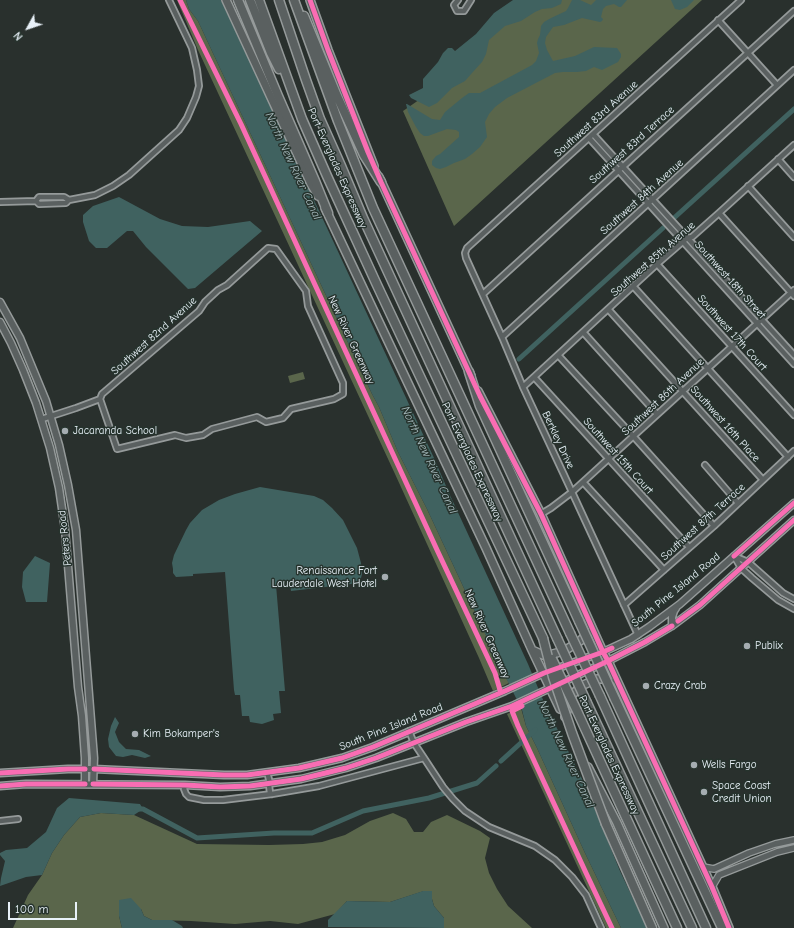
<!DOCTYPE html>
<html>
<head>
<meta charset="utf-8">
<style>
  body { margin:0 }
  #map { position:relative; width:794px; height:928px; overflow:hidden; background:#29302d; font-family:"Comic Neue",sans-serif }
  canvas { display:block }
  .north { position:absolute; left:8px; top:8px; width:40px; height:40px; -webkit-text-stroke:3px #26332d; paint-order:stroke; rotate:230deg; font-size:11px; font-weight:700; line-height:16px; text-align:center; color:#e8f1f8 }
  .north::after { content:''; display:block; margin:auto; width:14px; height:18px; background:#e8f1f8; clip-path:polygon(50% 0,100% 100%,50% 72%,0 100%) }
  .scale { position:absolute; left:8px; top:902px; width:69px; height:18px; box-sizing:border-box; border:2px solid #e8f1f8; border-top:0; padding-left:5px; font-size:12px; line-height:14px; white-space:nowrap; color:#e8f1f8; -webkit-text-stroke:3px #26332d; paint-order:stroke }
</style>
</head>
<body>
<div id="map">
<canvas width="794" height="928"></canvas>
<div class="north">N</div>
<div class="scale">100 m</div>
</div>
<script>
const ctx = document.querySelector('canvas').getContext('2d');
ctx.lineJoin = 'round';
function paint(path, color) { ctx.fillStyle = color; ctx.fill(path, 'evenodd'); }
const poly = rows => new Path2D(rows.map(r => 'M' + r).join(''));
function stroke(path, color, width, dash) { ctx.strokeStyle = color; ctx.lineWidth = width; ctx.lineCap = dash ? 'butt' : 'round'; ctx.setLineDash(dash || []); ctx.stroke(path); }
function drawText(font, color, halo, rows, align = 'center') {
  ctx.font = font + ' "Comic Neue",sans-serif'; ctx.lineWidth = 3; ctx.setLineDash([]); ctx.textBaseline = 'middle'; ctx.strokeStyle = halo; ctx.fillStyle = color; for (const [text, x, y, turn = 0] of rows) {
    ctx.save(); ctx.translate(x, y); ctx.rotate((+turn || 0) * Math.PI / 180); ctx.textAlign = isNaN(turn) ? turn : align; if (halo) ctx.strokeText(text, 0, 0); ctx.fillText(text, 0, 0); ctx.restore();
  }
}
const green = poly([
  [177,0,186,0,189,9,198,21,372,394,379,407,398,452,427,509,504,674,509,683,493,691,479,658,395,474,285,237,251,164,198,50],
  [522,0,702,0,454,226,403,111,426,95],
  [303,372,305,379,290,383,288,376],
  [521,708,526,726,537,748,585,853,621,928,606,928,507,714],
  [101,813,134,815,197,844,269,845,303,844,322,842,345,835,370,821,393,813,406,819,414,832,423,832,431,822,447,815,480,831,490,838,485,858,489,873,497,889,508,906,532,928,444,928,444,918,434,906,432,899,431,891,424,891,390,902,347,901,335,914,298,924,270,921,235,924,191,921,152,920,144,916,141,909,119,916,122,928,13,928,28,895,42,875,52,853,64,835,80,817]
]);
const water = poly([
  [186,0,221,0,434,458,449,493,528,664,544,702,585,785,620,871,647,928,621,928,585,853,537,748,526,726,522,710,504,674,427,509,398,452,379,407,372,394,198,21,189,9],
  [513,0,562,0,561,4,552,8,542,9,535,12,521,21,505,26,489,40,486,54,482,62,472,73,465,81,452,88,437,103,429,107,411,98,409,95,423,88,423,79,438,62,443,53,448,48,452,48,455,51,476,34,494,13],
  [572,0,580,0,591,5,596,0,627,0,621,7,619,7,614,4,606,6,603,9,601,17,603,19,602,21,600,22,582,18,564,25,553,27,546,37,545,43,547,50,553,61,575,56,594,47,617,48,621,54,621,57,618,62,602,70,594,67,586,71,577,72,563,72,555,73,507,98,495,107,489,114,485,122,487,137,480,147,472,154,465,159,454,163,446,167,440,169,436,168,432,165,432,161,436,156,440,154,459,137,459,132,456,130,447,129,428,136,424,136,420,133,416,127,408,112,406,104,407,104,432,119,440,120,445,112,462,98,469,93,480,93,532,65,536,61,539,53,537,43,538,39,540,35,541,26,544,22,551,18,566,11,568,8],
  [671,0,694,0,687,7,680,10,675,9],
  [119,197,160,219,182,226,208,227,250,221,262,231,195,288,188,289,146,247,133,231,127,231,107,248,96,248,89,241,83,222,83,215,93,206],
  [260,487,314,496,323,500,332,508,343,520,357,548,361,563,362,574,361,578,359,581,351,584,291,591,290,584,276,585,285,691,279,691,281,713,273,714,274,720,262,724,250,722,249,716,242,716,240,695,235,695,234,690,225,572,193,574,193,576,176,577,173,573,173,569,172,563,174,555,186,530,190,523,202,510,219,500,235,494],
  [35,556,50,563,47,602,26,602,22,587,23,572],
  [115,717,119,723,115,732,119,742,126,749,139,750,151,756,145,758,132,755,123,757,116,756,109,747,108,739,111,726],
  [69,798,140,804,143,809,134,815,101,813,80,817,64,835,52,853,42,875,26,877,0,886,1,878,5,861,0,855,0,853,6,850,27,848,46,832,57,808],
  [423,891,432,891,432,899,434,906,444,918,444,928,328,927,328,920,347,901,390,902],
  [131,898,141,909,144,916,152,920,172,920,182,926,183,928,122,928,119,916,119,900]
]);
const canal = poly([
  [674,218,794,109],
  [519,359,663,228],
  [501,761,535,730],
  [136,809,143,809,197,838,274,833,312,833,363,811,429,798,477,783,496,766]
]);
const minor = poly([
  [458,0,454,5,457,11,464,11,471,0],
  [718,20,777,85],
  [593,134,794,355],
  [589,138,794,364],
  [778,159,794,177],
  [748,186,794,237],
  [36,201,39,197,64,197,69,200],
  [0,202,36,201,39,204,66,203,69,200,95,195,113,186,129,175,179,130,187,118,196,97,199,86,197,70,192,48,169,0],
  [719,213,794,296],
  [657,264,794,415],
  [633,286,788,457],
  [483,294,794,11],
  [608,309,763,480],
  [583,332,657,414],
  [502,337,794,70],
  [558,355,634,437,714,526],
  [534,377,689,547],
  [523,387,657,264,687,238,692,237,719,213,794,145],
  [42,419,76,408,100,399,102,394,199,311,205,302,218,290,227,285,268,248,276,249,306,291,308,306,343,383,343,394,334,399,291,409,283,418,266,422,257,417,212,429,203,435,186,438,175,435,117,449,100,399],
  [705,465,738,503],
  [583,482,664,570],
  [541,514,551,508,572,492,794,290],
  [734,556,741,568,752,578,778,600,794,609],
  [734,556,748,562,783,593,794,599],
  [624,605,714,526,794,451],
  [638,635,572,492,523,387,502,337,466,258,465,253,467,248,741,0],
  [409,731,414,743,424,758,443,787,453,799,465,811,489,827,535,846,555,860,572,877,586,895,601,928],
  [267,772,270,783,269,785,270,793,272,794],
  [185,785,184,789,186,794,189,797,204,800,223,800,272,794,319,786,424,758],
  [0,821,18,819]
]);
const tertiary = poly([
  [703,867,714,869,749,853,775,844,794,840],
  [712,887,719,875,777,852,794,848]
]);
const secondary = poly([
  [0,302,20,338,46,401,59,445,68,485,76,530,94,758,93,784],
  [0,322,11,343,23,370,36,403,50,448,59,488,65,529,78,687,82,716,85,758,85,784],
  [672,626,672,617,674,611,676,608],
  [0,773,68,769,94,769,224,775,247,775,299,768,342,758,373,747,505,691,544,673,603,652,631,639,649,627,680,604,794,503],
  [0,786,26,784,185,785,220,787,250,786,301,779,346,768,376,758,466,722,512,706,608,661,645,642,672,626,700,605,794,520]
]);
const primary = poly([
  [226,0,311,184,318,196],
  [310,0,328,50,374,166],
  [379,177,471,376],
  [325,208,486,548,532,650,560,709],
  [478,391,541,514,603,652,608,661,712,887,729,928],
  [532,650,543,655,549,655,564,651,580,641,588,633],
  [565,717,572,695,581,686,597,679,603,679,610,682],
  [588,767,617,823,664,928]
]);
const motorway = poly([
  [238,0,278,96,315,181,328,213],
  [250,0,271,53,279,69],
  [259,0,302,119,327,176,377,285,543,638],
  [279,0,306,80,320,119,341,166,363,218,557,638],
  [294,0,338,121,373,208,570,633],
  [304,16,337,96,364,155,381,182],
  [469,372,480,406,579,621],
  [600,696,706,928],
  [615,699,722,928],
  [587,703,692,928],
  [577,711,677,928],
  [606,824,652,928]
]);
const motorwayBridge = poly([
  [579,621,615,699],
  [570,633,600,696],
  [543,638,553,677,572,733,606,824],
  [557,638,587,703],
  [552,659,577,711]
]);
const cycleway = poly([
  [180,0,241,124,438,552,495,673,500,690],
  [310,0,328,50,368,152,381,182,480,396,541,514,603,652,608,661,712,887,729,928],
  [734,556,794,503],
  [678,621,700,605,794,520],
  [522,706,512,711,518,726,587,875,612,928],
  [94,769,224,775,247,775,299,768,342,758,373,747,505,691,544,673,603,652,612,648],
  [0,773,68,769,85,769],
  [93,784,185,785,220,787,250,786,301,779,346,768,376,758,466,722,512,706,608,661,645,642,672,626],
  [0,786,26,784,85,784]
]);
const markers = [
  [65,431,4,"#a5adb1"],
  [385,577,4,"#a5adb1"],
  [747,646,4,"#a5adb1"],
  [646,686,4,"#a5adb1"],
  [135,734,4,"#a5adb1"],
  [694,765,4,"#a5adb1"],
  [704,792,4,"#a5adb1"]
];
const streetNames = [
  ["Southwest 83rd Avenue",596,119,-42],
  ["Southwest 83rd Terrace",632,145,-42],
  ["Port Everglades Expressway",337,168,66],
  ["Southwest 84th Avenue",642,197,-42],
  ["Southwest 85th Avenue",653,259,-41],
  ["Southwest 18th Street",730,280,48],
  ["Southwest 17th Court",732,333,48],
  ["Southwest 82nd Avenue",154,336,-42],
  ["New River Greenway",351,340,65],
  ["Southwest 86th Avenue",663,397,-43],
  ["Southwest 16th Place",725,424,48],
  ["Berkley Drive",558,440,65],
  ["Southwest 15th Court",618,456,48],
  ["Port Everglades Expressway",472,462,65],
  ["Southwest 87th Terrace",703,522,-42],
  ["Peters Road",65,538,-96],
  ["South Pine Island Road",676,590,-39],
  ["New River Greenway",487,634,66],
  ["South Pine Island Road",391,727,-22],
  ["Port Everglades Expressway",609,755,65]
];
const poiNames = [
  ["Jacaranda School",73,431],
  ["Renaissance Fort",377,571,"right"],
  ["Lauderdale West Hotel",377,584,"right"],
  ["Publix",755,646],
  ["Crazy Crab",654,686],
  ["Kim Bokamper's",143,734],
  ["Wells Fargo",702,765],
  ["Space Coast",712,786],
  ["Credit Union",712,799]
];
const waterNames = [
  ["North New River Canal",293,166,65],
  ["North New River Canal",429,460,65],
  ["North New River Canal",566,754,65]
];
paint(green, '#5a664b');
paint(water, '#406260');
stroke(canal, '#406260', 5);
stroke(minor, '#959a9a', 8);
stroke(tertiary, '#959a9a', 8);
stroke(secondary, '#959a9a', 9);
stroke(primary, '#959a9a', 10);
stroke(motorway, '#959a9a', 11);
stroke(minor, '#5a6060', 4.5);
stroke(tertiary, '#5a6060', 5.5);
stroke(secondary, '#5a6060', 6);
stroke(primary, '#5a6060', 7);
stroke(motorway, '#5a6060', 8);
stroke(motorwayBridge, '#959a9a', 11, []);
stroke(motorwayBridge, '#5a6060', 8);
stroke(cycleway, '#f96db3', 5);
for (const [x, y, r, color] of markers) { const dot = new Path2D(); dot.arc(x, y, r, 0, 2 * Math.PI); ctx.fillStyle = color; ctx.fill(dot); stroke(dot, '#26332d', 1.5); }
drawText('11px', '#e8f1f8', '#26332d', streetNames);
drawText('11px', '#e8f1f8', '#26332d', poiNames, 'left');
drawText('italic 12px', '#a6babd', '#26332d', waterNames);
</script>
</body>
</html>
